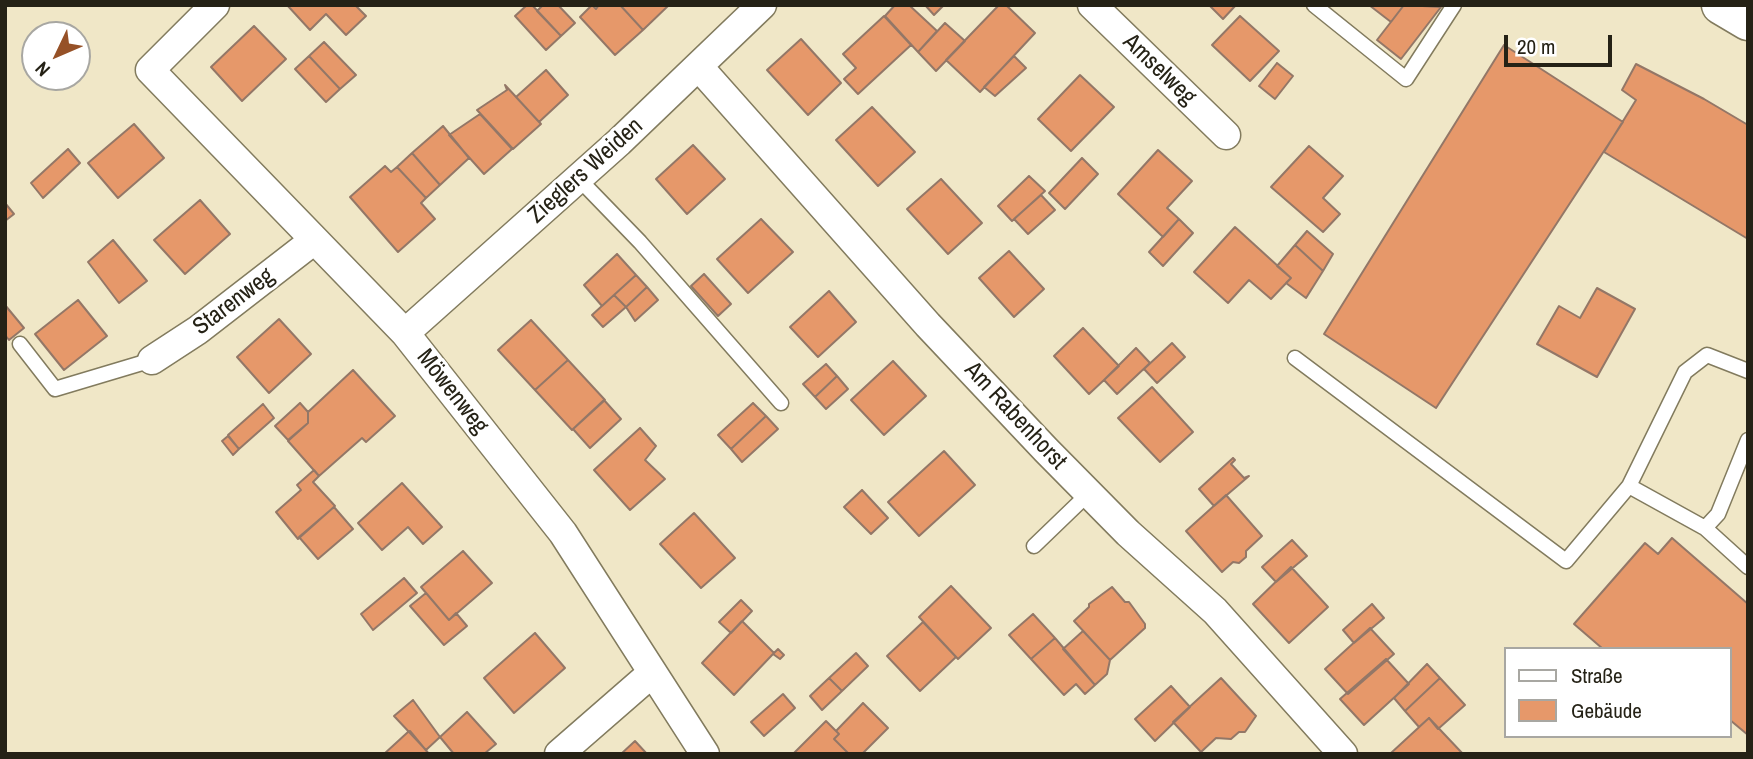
<!DOCTYPE html>
<html>
<head>
<meta charset="utf-8">
<style>
  body { margin:0 }
  #map { position:relative; width:1753px; height:759px; overflow:hidden; background:#f0e7c7; font-family:"Archivo Narrow",sans-serif }
  canvas { display:block }
  .frame { position:absolute; inset:0; border:7px solid #252216; pointer-events:none }
  .legend { position:absolute; left:1504px; top:647px; width:228px; height:91px; box-sizing:border-box; background:#fff; border:2px solid #a8a7a2; margin:0; padding:9px 12px; list-style:none; font-size:21px; color:#252216 }
  .legend li { display:flex; align-items:center; gap:14px; height:35px }
  .legend b { width:35px; border:2px solid #a8a7a2 }
  .north { position:absolute; left:21px; top:21px; width:70px; height:70px; box-sizing:border-box; background:#fff; border:2px solid #a8a7a2; border-radius:50%; rotate:226deg; font-size:19px; font-weight:700; line-height:28px; text-align:center; color:#252216 }
  .north::after { content:''; display:block; margin:auto; width:24px; height:32px; background:#965127; clip-path:polygon(50% 0,100% 100%,50% 72%,0 100%) }
  .scale { position:absolute; left:1504px; top:35px; width:108px; height:32px; box-sizing:border-box; border:4px solid #252216; border-top:0; padding-left:9px; font-size:21px; line-height:24px; white-space:nowrap; color:#252216; -webkit-text-stroke:5px #fff; paint-order:stroke }
</style>
</head>
<body>
<div id="map">
<canvas width="1753" height="759"></canvas>
<div class="frame"></div>
<ul class="legend">
<li><b style="height:9px;background:#fff"></b>Straße</li>
<li><b style="height:19px;background:#e6986a"></b>Gebäude</li>
</ul>
<div class="north">N</div>
<div class="scale">20 m</div>
</div>
<script>
const ctx = document.querySelector('canvas').getContext('2d');
ctx.lineJoin = 'round';
function paint(path, color) { ctx.fillStyle = color; ctx.fill(path, 'evenodd'); }
const poly = rows => new Path2D(rows.map(r => 'M' + r).join(''));
function stroke(path, color, width, dash) { ctx.strokeStyle = color; ctx.lineWidth = width; ctx.lineCap = dash ? 'butt' : 'round'; ctx.setLineDash(dash || []); ctx.stroke(path); }
function drawText(font, color, halo, rows, align = 'center') {
  ctx.font = font + ' "Archivo Narrow",sans-serif'; ctx.lineWidth = 6; ctx.setLineDash([]); ctx.textBaseline = 'middle'; ctx.strokeStyle = halo; ctx.fillStyle = color; for (const [text, x, y, turn = 0] of rows) {
    ctx.save(); ctx.translate(x, y); ctx.rotate((+turn || 0) * Math.PI / 180); ctx.textAlign = isNaN(turn) ? turn : align; if (halo) ctx.strokeText(text, 0, 0); ctx.fillText(text, 0, 0); ctx.restore();
  }
}
const building = poly([
  [287,5,355,5,366,16,346,35,326,14,310,30,287,5],
  [527,5,532,5,561,36,546,50,515,16,527,5],
  [543,5,558,5,575,23,561,36,537,11,543,5],
  [592,5,596,9,599,5,620,5,643,30,615,55,580,17,592,5],
  [620,5,669,5,643,30,620,5],
  [895,5,909,5,937,31,918,52,885,16,895,5],
  [925,5,944,5,934,15,925,5],
  [999,5,1006,5,1035,33,980,92,946,60,999,5],
  [1209,5,1236,5,1223,19,1209,5],
  [1369,5,1404,5,1391,22,1369,5],
  [1404,5,1441,7,1401,59,1377,40,1404,5],
  [884,16,911,45,858,94,844,79,856,68,843,54,884,16],
  [1240,16,1279,51,1250,81,1212,45,1240,16],
  [945,23,965,41,936,71,918,52,945,23],
  [254,26,286,59,242,101,211,67,254,26],
  [801,39,841,83,808,115,767,70,801,39],
  [324,42,356,75,340,89,309,56,324,42],
  [1504,45,1623,122,1436,408,1324,334,1504,45],
  [309,56,340,89,326,102,295,69,309,56],
  [1014,56,1026,68,995,96,984,87,1014,56],
  [1277,63,1293,76,1275,99,1259,86,1277,63],
  [1636,64,1704,99,1748,125,1748,239,1604,152,1636,100,1622,90,1636,64],
  [546,70,568,95,539,122,516,97,546,70],
  [1080,75,1114,107,1071,151,1038,119,1080,75],
  [505,85,541,124,513,149,477,110,507,90,505,85],
  [872,107,915,152,878,186,836,140,872,107],
  [480,114,512,149,484,174,449,135,480,114],
  [134,124,164,158,118,198,88,163,134,124],
  [443,126,469,158,440,185,412,153,443,126],
  [693,145,725,179,687,214,656,179,693,145],
  [1309,146,1343,176,1323,198,1340,214,1323,232,1271,187,1309,146],
  [68,149,80,163,43,198,31,183,68,149],
  [1158,150,1192,181,1167,208,1179,219,1163,237,1118,194,1158,150],
  [412,153,440,185,426,198,397,167,412,153],
  [1082,158,1098,174,1065,209,1049,193,1082,158],
  [385,166,391,172,397,167,426,198,421,203,435,219,398,252,350,197,385,166],
  [1029,176,1045,191,1012,221,998,206,1029,176],
  [941,179,982,223,948,254,907,209,941,179],
  [1041,195,1055,210,1028,234,1014,219,1041,195],
  [200,200,230,234,185,274,154,240,200,200],
  [5,203,14,214,5,221,5,203],
  [761,219,793,252,748,293,717,259,761,219],
  [1179,219,1193,233,1163,266,1149,252,1179,219],
  [1235,227,1291,278,1271,299,1249,280,1228,303,1194,272,1235,227],
  [1307,231,1333,254,1323,271,1295,245,1307,231],
  [113,240,147,281,119,303,88,262,113,240],
  [1295,245,1323,271,1306,298,1286,283,1291,278,1277,266,1295,245],
  [1009,251,1044,289,1014,317,979,278,1009,251],
  [617,254,636,275,602,306,584,285,617,254],
  [704,274,731,304,718,316,691,286,704,274],
  [636,275,647,287,626,307,614,295,636,275],
  [647,287,658,300,635,321,626,307,647,287],
  [1597,288,1635,309,1597,377,1537,344,1559,306,1580,318,1597,288],
  [829,291,856,322,818,357,790,327,829,291],
  [614,295,626,307,603,327,592,315,614,295],
  [78,300,107,336,64,370,35,334,78,300],
  [5,305,24,328,9,340,5,335,5,305],
  [279,319,311,354,269,393,237,357,279,319],
  [531,320,568,360,535,390,498,350,531,320],
  [1083,328,1119,366,1089,394,1054,356,1083,328],
  [1172,343,1185,357,1157,383,1144,369,1172,343],
  [1136,348,1150,363,1117,394,1104,380,1136,348],
  [568,360,605,400,572,430,535,390,568,360],
  [893,361,926,396,884,435,851,400,893,361],
  [826,364,837,376,815,397,803,384,826,364],
  [353,370,395,416,366,442,362,438,319,476,288,441,308,423,308,412,353,370],
  [837,376,848,389,826,409,815,397,837,376],
  [1152,387,1193,432,1160,462,1118,418,1152,387],
  [604,400,621,419,590,448,573,429,604,400],
  [300,403,308,412,308,423,288,440,275,426,300,403],
  [753,403,766,416,731,449,718,435,753,403],
  [263,404,274,418,239,449,228,435,263,404],
  [766,416,778,429,742,462,731,449,766,416],
  [640,428,656,446,645,460,665,479,630,510,594,470,640,428],
  [228,436,239,449,233,455,222,441,228,436],
  [944,451,975,485,919,536,888,502,944,451],
  [1233,458,1235,460,1231,464,1244,478,1249,476,1214,506,1199,489,1233,458],
  [314,470,319,476,313,482,335,506,298,539,276,512,301,490,297,485,314,470],
  [402,483,442,527,423,544,408,527,382,550,358,523,402,483],
  [862,490,888,518,871,534,844,507,862,490],
  [1226,495,1262,536,1246,551,1246,557,1239,563,1233,562,1222,572,1186,531,1226,495],
  [334,507,353,529,318,559,299,537,334,507],
  [694,513,735,558,701,588,660,544,694,513],
  [1672,538,1748,604,1748,735,1730,720,1730,649,1603,649,1574,624,1645,543,1658,554,1672,538],
  [1292,540,1307,556,1276,582,1262,567,1292,540],
  [463,551,492,583,449,620,421,587,463,551],
  [1291,567,1328,607,1289,643,1253,604,1291,567],
  [404,578,417,593,373,630,361,614,404,578],
  [951,586,991,628,958,659,919,617,951,586],
  [1112,587,1125,602,1129,602,1145,624,1145,628,1110,660,1074,621,1089,607,1089,604,1112,587],
  [426,593,449,620,456,613,467,626,444,645,410,606,426,593],
  [741,600,752,611,731,633,719,622,741,600],
  [1372,604,1384,618,1354,643,1343,630,1372,604],
  [1033,614,1055,638,1031,659,1009,635,1033,614],
  [742,621,774,653,778,649,784,655,780,659,773,654,734,695,702,663,742,621],
  [923,622,956,657,920,691,887,656,923,622],
  [1370,628,1394,654,1348,694,1325,669,1370,628],
  [1083,631,1110,660,1107,674,1095,685,1063,649,1083,631],
  [535,633,565,668,514,713,484,678,535,633],
  [1055,638,1095,685,1085,694,1076,684,1064,695,1031,659,1055,638],
  [856,653,868,666,842,691,829,678,856,653],
  [1386,659,1409,684,1364,725,1340,699,1386,659],
  [1427,664,1440,678,1405,711,1394,698,1427,664],
  [829,678,842,691,822,710,810,696,829,678],
  [1221,678,1256,716,1245,732,1239,732,1231,739,1216,738,1201,752,1173,722,1221,678],
  [1440,678,1465,705,1438,729,1429,718,1419,727,1405,711,1440,678],
  [1171,686,1190,707,1155,741,1135,719,1171,686],
  [783,694,795,708,764,736,751,722,783,694],
  [413,700,440,737,426,750,394,716,413,700],
  [863,703,888,728,862,754,849,754,834,739,839,734,836,731,863,703],
  [467,712,496,744,484,754,454,754,440,737,467,712],
  [1429,718,1463,754,1391,754,1391,753,1429,718],
  [826,721,839,734,834,739,849,754,793,754,826,721],
  [410,731,429,754,384,754,408,732,410,731],
  [635,741,647,754,621,754,635,741]
]);
const lane = poly([
  [1314,5,1406,79,1454,5],
  [578,178,640,242,781,403],
  [20,344,55,389,152,360],
  [1295,358,1566,561,1629,486,1685,372,1707,355,1748,371],
  [1629,486,1705,528,1748,567],
  [1705,528,1718,514,1748,440],
  [1034,546,1088,494]
]);
const street = poly([
  [215,5,150,70,405,333,563,533,705,754],
  [1092,5,1226,135],
  [699,67,928,325,1046,450,1128,533,1215,611,1343,754],
  [405,333,619,142,762,5],
  [152,360,198,330,313,241],
  [559,754,652,673]
]);
const secondary = poly([
  [1721,5,1748,21]
]);
const streetNames = [
  ["Amselweg",1159,70,44],
  ["Zieglers Weiden",586,171,-42],
  ["Starenweg",234,302,-37],
  ["Möwenweg",452,392,52],
  ["Am Rabenhorst",1015,416,47]
];
paint(building, '#e6986a');
stroke(building, '#937767', 2);
stroke(lane, '#827b5e', 17);
stroke(street, '#827b5e', 31);
stroke(secondary, '#827b5e', 41);
stroke(lane, '#fff', 14);
stroke(street, '#fff', 28);
stroke(secondary, '#fff', 38);
drawText('24px', '#252216', '#fff', streetNames);
</script>
</body>
</html>
